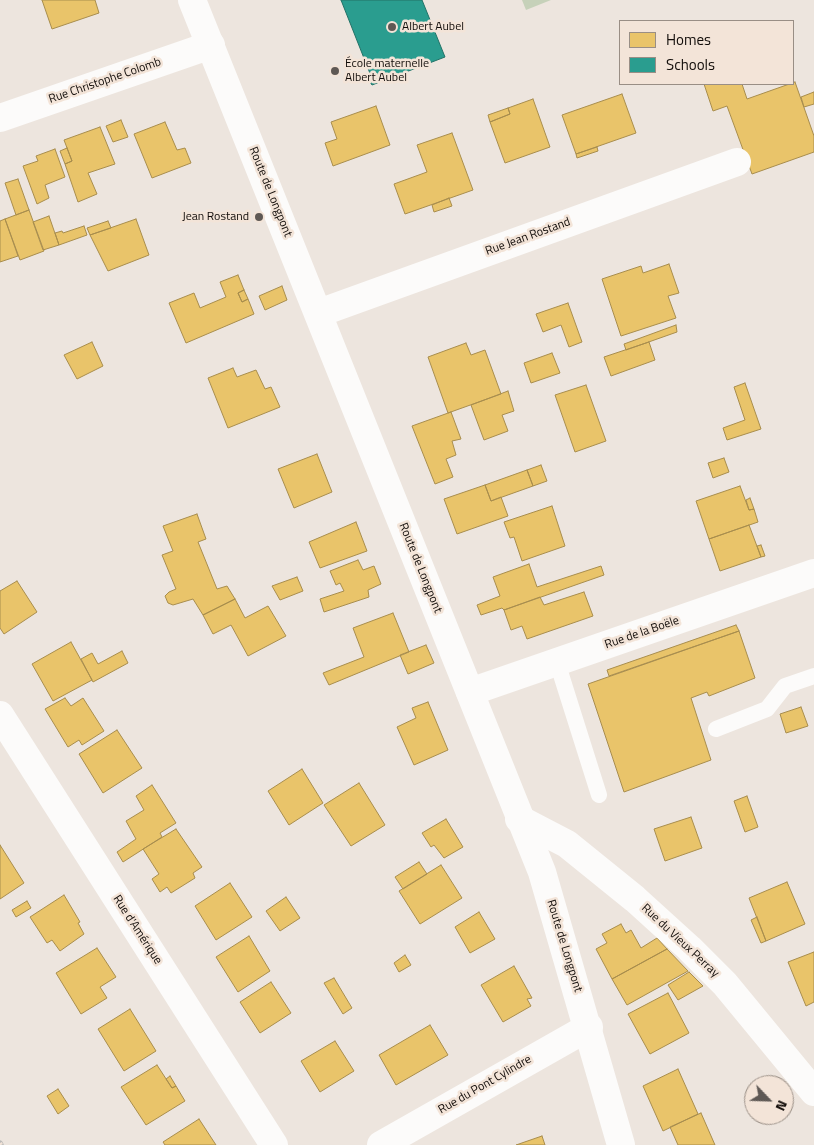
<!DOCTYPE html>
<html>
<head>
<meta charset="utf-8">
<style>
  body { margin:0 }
  #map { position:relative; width:814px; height:1145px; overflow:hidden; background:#ede5de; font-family:"Titillium Web",sans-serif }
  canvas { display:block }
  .legend { position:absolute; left:619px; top:20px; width:175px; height:65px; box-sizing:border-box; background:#f3e4d8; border:1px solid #998e85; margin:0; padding:6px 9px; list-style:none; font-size:15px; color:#110c09 }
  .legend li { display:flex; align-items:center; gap:10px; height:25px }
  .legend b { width:25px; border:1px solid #998e85 }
  .north { position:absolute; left:744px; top:1075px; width:50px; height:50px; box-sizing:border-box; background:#f3e4d8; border:1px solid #998e85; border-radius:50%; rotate:114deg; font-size:14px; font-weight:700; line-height:20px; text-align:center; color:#110c09 }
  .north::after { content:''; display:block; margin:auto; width:18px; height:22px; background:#5e5854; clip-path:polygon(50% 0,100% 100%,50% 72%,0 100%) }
</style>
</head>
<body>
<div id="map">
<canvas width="814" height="1145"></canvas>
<ul class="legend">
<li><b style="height:14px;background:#e9c46a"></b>Homes</li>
<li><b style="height:14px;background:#2a9d8f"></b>Schools</li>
</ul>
<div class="north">N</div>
</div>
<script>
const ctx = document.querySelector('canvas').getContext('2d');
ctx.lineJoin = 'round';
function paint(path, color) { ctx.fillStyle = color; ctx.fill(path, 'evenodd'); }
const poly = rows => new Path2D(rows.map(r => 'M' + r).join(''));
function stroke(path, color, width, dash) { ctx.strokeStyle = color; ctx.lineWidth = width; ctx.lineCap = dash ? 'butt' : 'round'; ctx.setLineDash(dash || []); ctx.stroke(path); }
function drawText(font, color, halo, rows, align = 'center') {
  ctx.font = font + ' "Titillium Web",sans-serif'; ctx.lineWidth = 5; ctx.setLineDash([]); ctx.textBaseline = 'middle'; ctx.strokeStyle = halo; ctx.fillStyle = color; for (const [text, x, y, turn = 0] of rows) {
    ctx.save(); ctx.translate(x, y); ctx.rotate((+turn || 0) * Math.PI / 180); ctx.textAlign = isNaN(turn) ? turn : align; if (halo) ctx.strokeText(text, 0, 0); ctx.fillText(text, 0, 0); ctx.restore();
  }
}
const green = poly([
  [522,0,551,0,526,10]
]);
const homes = poly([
  [42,0,95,0,99,13,52,29,42,0],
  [795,82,814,136,814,152,752,174,727,106,713,111,704,84,742,84,747,99,795,82],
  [814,92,814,104,804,107,801,97,814,92],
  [622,94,636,133,576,154,562,115,622,94],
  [533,99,550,147,505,163,490,122,510,114,508,108,533,99],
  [376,106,390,145,333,166,325,143,337,139,331,122,376,106],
  [508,108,510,114,490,122,488,115,508,108],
  [121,120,128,137,113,142,106,126,121,120],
  [165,122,177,150,185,148,191,163,152,178,134,134,165,122],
  [100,127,115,164,88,173,97,194,78,202,65,164,72,161,64,140,100,127],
  [452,133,473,190,405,214,394,184,427,172,417,145,452,133],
  [597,147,598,151,577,158,576,154,597,147],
  [67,148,72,161,65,164,60,151,67,148],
  [55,149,65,177,45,185,49,198,37,204,23,166,38,161,36,156,55,149],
  [18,179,29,210,16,215,5,183,18,179],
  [449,198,452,206,434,212,432,205,449,198],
  [29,210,44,251,20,260,5,219,29,210],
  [49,216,59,245,43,250,33,222,49,216],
  [5,219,18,256,0,262,0,221,5,219],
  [136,219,149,255,108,271,90,235,136,219],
  [108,221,111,228,90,235,87,228,108,221],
  [84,226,87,235,59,245,55,233,62,231,63,233,84,226],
  [669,264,679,293,668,296,676,318,621,336,602,279,641,266,643,273,669,264],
  [238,275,244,290,238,293,242,302,248,299,254,314,186,343,169,303,194,293,200,308,226,297,220,282,238,275],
  [282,286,287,300,265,310,259,296,282,286],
  [244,290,248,299,242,302,238,293,244,290],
  [568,303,582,342,569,347,561,325,543,332,536,314,568,303],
  [676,325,677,332,626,350,624,344,676,325],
  [92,342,103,366,77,379,64,355,92,342],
  [649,342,655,360,611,376,604,357,649,342],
  [466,343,471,355,485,350,501,394,448,413,428,357,466,343],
  [552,353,560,373,531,383,524,363,552,353],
  [233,368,237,377,256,370,265,389,271,387,280,407,228,428,208,378,233,368],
  [745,383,761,429,727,440,723,428,745,420,734,387,745,383],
  [586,385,606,441,575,452,555,395,586,385],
  [508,391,514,411,502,415,508,431,484,440,471,405,508,391],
  [451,412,461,439,452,441,456,455,446,459,453,477,435,484,412,426,451,412],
  [317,454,332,492,294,508,278,469,317,454],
  [724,458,729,472,713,478,708,463,724,458],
  [541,465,547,481,533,486,527,470,541,465],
  [527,470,533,486,491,501,485,485,527,470],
  [485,485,491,501,501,497,508,516,457,534,444,499,485,485],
  [740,486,749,510,754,509,758,522,709,539,696,501,740,486],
  [750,498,754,509,749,510,746,500,750,498],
  [552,506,565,546,522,561,514,537,510,538,504,522,552,506],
  [197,514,206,539,198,542,217,589,227,586,235,599,203,615,193,599,173,605,168,603,165,596,169,592,176,589,162,555,173,551,163,526,197,514],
  [356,522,367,551,320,568,309,542,356,522],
  [749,525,761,557,720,571,709,539,749,525],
  [761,545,765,556,761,557,757,546,761,545],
  [358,560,363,570,374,566,381,584,368,590,369,597,324,612,320,599,344,591,340,583,336,585,330,571,358,560],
  [529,564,537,587,601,566,604,575,504,610,502,608,481,615,477,605,500,596,493,577,529,564],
  [297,577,303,591,280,600,272,586,297,577],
  [17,581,37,612,4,634,0,628,0,591,17,581],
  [584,592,593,616,527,639,522,626,511,630,504,610,540,597,544,605,584,592],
  [235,599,245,618,268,606,286,636,248,656,231,625,213,634,203,615,235,599],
  [393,613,409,652,329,685,323,673,364,657,353,628,393,613],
  [736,625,739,631,609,676,607,670,736,625],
  [739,631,755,678,709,696,707,692,691,698,711,760,624,792,588,684,739,631],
  [71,642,92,680,53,701,32,664,71,642],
  [426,645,434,663,408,674,400,655,426,645],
  [122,651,128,663,93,682,81,659,92,653,98,664,122,651],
  [65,698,71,706,83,698,104,731,82,745,79,740,68,747,45,709,65,698],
  [428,702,448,750,414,765,397,727,416,718,412,708,428,702],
  [801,707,808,726,786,733,780,714,801,707],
  [117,730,142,768,103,793,79,754,117,730],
  [302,769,323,803,289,825,268,791,302,769],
  [359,783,385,825,351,846,324,805,359,783],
  [152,785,176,823,160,833,162,837,123,862,117,852,136,839,126,821,144,810,136,796,152,785],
  [747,796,758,827,745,832,734,801,747,796],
  [691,817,702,848,665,861,654,829,691,817],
  [446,819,463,847,444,858,434,845,431,847,422,833,446,819],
  [176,829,202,867,193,873,195,878,171,893,167,887,160,892,152,879,159,874,143,849,176,829],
  [0,845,24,883,0,899,0,845],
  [419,862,427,874,403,889,395,877,419,862],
  [441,865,462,898,420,924,399,891,441,865],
  [787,882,805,924,766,941,749,898,787,882],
  [230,883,252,917,216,940,195,906,230,883],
  [64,895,80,922,78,923,84,934,60,951,52,940,47,943,30,917,64,895],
  [286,897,300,918,280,931,266,911,286,897],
  [27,901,31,908,16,917,12,910,27,901],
  [479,912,495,939,470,953,455,927,479,912],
  [757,917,766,941,761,943,751,920,757,917],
  [621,924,626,933,631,930,641,948,657,938,667,949,612,979,596,949,607,943,602,934,621,924],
  [249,936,270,971,238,992,216,957,249,936],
  [97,948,116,977,100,987,107,998,81,1014,56,973,97,948],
  [667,949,688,971,627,1005,612,979,667,949],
  [814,952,814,1002,806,1006,788,962,814,952],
  [405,955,411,965,399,972,394,963,405,955],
  [514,966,532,998,527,999,531,1006,503,1022,481,985,514,966],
  [689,972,703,986,678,1000,668,985,689,972],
  [334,978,352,1008,343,1014,324,983,334,978],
  [271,982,291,1013,260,1033,240,1002,271,982],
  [668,993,689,1033,650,1054,628,1014,668,993],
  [130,1009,156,1051,124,1071,98,1029,130,1009],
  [430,1025,448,1055,396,1085,379,1055,430,1025],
  [335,1041,354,1071,320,1092,301,1061,335,1041],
  [157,1065,172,1088,176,1086,185,1101,146,1125,121,1087,157,1065],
  [678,1069,698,1114,663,1131,643,1086,678,1069],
  [170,1076,176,1086,172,1088,166,1079,170,1076],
  [58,1089,69,1106,58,1114,47,1096,58,1089],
  [701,1113,715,1145,678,1145,670,1127,701,1113],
  [199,1119,216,1145,165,1145,163,1142,199,1119],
  [542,1136,545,1145,516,1145,542,1136]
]);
const schools = poly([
  [341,0,422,0,445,57,372,85,370,82,373,81,341,0]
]);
const service = poly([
  [557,662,599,795],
  [716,729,767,709,785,686,814,676]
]);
const minor = poly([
  [0,118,211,45],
  [319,313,737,162],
  [470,692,814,573],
  [0,715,274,1145],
  [519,819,567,844,635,899,689,948,725,984,814,1092],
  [381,1145,589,1027]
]);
const secondary = poly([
  [192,0,542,872,621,1145]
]);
const rail = poly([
  [0,1143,1,1145]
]);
const markers = [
  [392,27,5,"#5e5854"],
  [335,71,5,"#5e5854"],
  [259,217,5,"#5e5854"]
];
const poiNames = [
  ["Albert Aubel",402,27],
  ["École maternelle",345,64],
  ["Albert Aubel",345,78],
  ["Jean Rostand",249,217,"right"]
];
const streetNames = [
  ["Rue Christophe Colomb",105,81,-19],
  ["Route de Longpont",270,192,68],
  ["Rue Jean Rostand",528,237,-20],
  ["Route de Longpont",420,568,68],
  ["Rue de la Boële",642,633,-19],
  ["Rue d'Amérique",137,930,57],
  ["Rue du Vieux Perray",680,941,43],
  ["Route de Longpont",564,946,73],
  ["Rue du Pont Cylindre",485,1085,-30]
];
paint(green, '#c6d1b9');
paint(homes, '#e9c46a');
stroke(homes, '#a88d4d', 1);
paint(schools, '#2a9d8f');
stroke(schools, '#227267', 1);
stroke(service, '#fcfbfa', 16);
stroke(minor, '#fcfbfa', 28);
stroke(secondary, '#fcfbfa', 28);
stroke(rail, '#bcbab8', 5.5);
stroke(rail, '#f3e4d8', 4, [11]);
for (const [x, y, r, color] of markers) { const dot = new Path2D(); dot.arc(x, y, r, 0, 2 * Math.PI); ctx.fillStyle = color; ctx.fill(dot); stroke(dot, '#f3e4d8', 2); }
drawText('12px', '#110c09', '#f3e4d8', poiNames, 'left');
drawText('12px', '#110c09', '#f3e4d8', streetNames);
</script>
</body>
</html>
